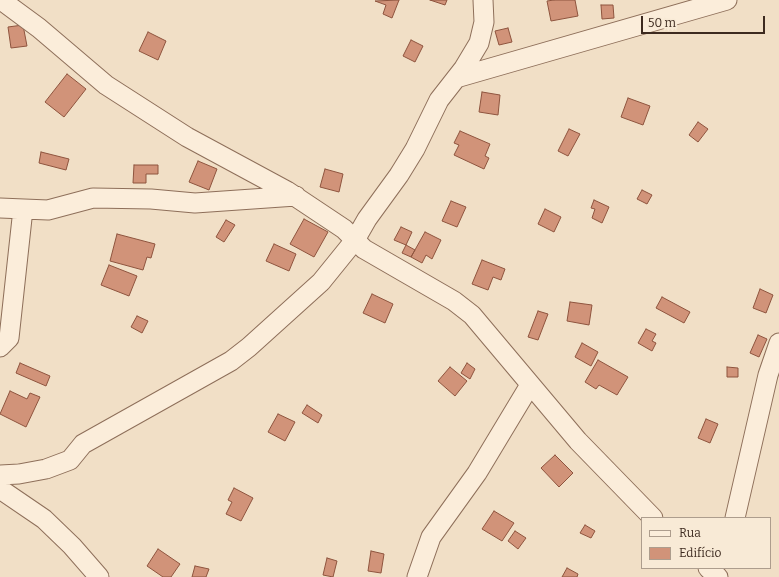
<!DOCTYPE html>
<html>
<head>
<meta charset="utf-8">
<style>
  body { margin:0 }
  #map { position:relative; width:779px; height:577px; overflow:hidden; background:#f1dfc6; font-family:Bitter,serif }
  canvas { display:block }
  .legend { position:absolute; left:641px; top:517px; width:130px; height:52px; box-sizing:border-box; background:#f8ead6; border:1px solid #ad9d8d; margin:0; padding:5px 7px; list-style:none; font-size:12px; color:#3d2a1f }
  .legend li { display:flex; align-items:center; gap:8px; height:20px }
  .legend b { width:20px; border:1px solid #ad9d8d }
  .scale { position:absolute; left:641px; top:16px; width:124px; height:18px; box-sizing:border-box; border:2px solid #3d2a1f; border-top:0; padding-left:5px; font-size:12px; line-height:14px; white-space:nowrap; color:#3d2a1f; -webkit-text-stroke:3px #f8ead6; paint-order:stroke }
</style>
</head>
<body>
<div id="map">
<canvas width="779" height="577"></canvas>
<ul class="legend">
<li><b style="height:5px;background:#fbedda"></b>Rua</li>
<li><b style="height:11px;background:#d19379"></b>Edifício</li>
</ul>
<div class="scale">50 m</div>
</div>
<script>
const ctx = document.querySelector('canvas').getContext('2d');
ctx.lineJoin = 'round';
function paint(path, color) { ctx.fillStyle = color; ctx.fill(path, 'evenodd'); }
const poly = rows => new Path2D(rows.map(r => 'M' + r).join(''));
function stroke(path, color, width, dash) { ctx.strokeStyle = color; ctx.lineWidth = width; ctx.lineCap = dash ? 'butt' : 'round'; ctx.setLineDash(dash || []); ctx.stroke(path); }
const building = poly([
  [399,0,392,18,383,14,386,5,375,1,399,0],
  [430,0,447,0,445,5,430,0],
  [554,0,575,0,578,16,551,21,547,1,554,0],
  [601,5,613,5,614,18,602,19,601,5],
  [23,25,27,46,11,48,8,27,23,25],
  [508,28,512,42,499,45,495,31,508,28],
  [148,32,166,41,158,60,139,51,148,32],
  [411,40,423,46,415,62,403,56,411,40],
  [67,74,86,89,64,117,45,102,67,74],
  [482,92,500,95,498,115,479,112,482,92],
  [628,98,650,106,643,125,621,117,628,98],
  [698,122,708,129,698,142,689,135,698,122],
  [569,129,580,134,568,156,558,151,569,129],
  [460,131,490,144,485,156,489,158,484,169,454,155,459,145,454,143,460,131],
  [41,152,69,159,66,170,39,163,41,152],
  [198,161,217,169,209,190,189,182,198,161],
  [134,165,158,165,158,174,146,174,146,183,133,183,134,165],
  [325,169,343,174,339,192,320,187,325,169],
  [642,190,652,195,647,204,637,199,642,190],
  [594,200,609,207,602,223,592,218,595,209,591,208,594,200],
  [451,201,466,207,457,227,442,221,451,201],
  [545,209,561,217,554,232,538,224,545,209],
  [304,219,328,232,314,257,290,244,304,219],
  [226,220,235,225,224,242,216,237,226,220],
  [401,227,412,232,406,245,394,240,401,227],
  [425,232,441,240,432,259,426,255,422,263,411,257,425,232],
  [117,234,155,244,151,258,147,257,143,270,110,261,117,234],
  [274,244,296,254,289,271,266,261,274,244],
  [406,245,415,250,411,257,402,253,406,245],
  [482,260,505,269,501,280,493,277,488,290,472,284,482,260],
  [109,265,137,276,129,296,101,285,109,265],
  [760,289,773,295,766,313,753,308,760,289],
  [372,294,393,304,385,323,363,313,372,294],
  [662,297,690,312,684,323,656,308,662,297],
  [570,302,592,305,589,325,567,321,570,302],
  [538,311,548,314,538,340,528,337,538,311],
  [137,316,148,321,142,333,131,327,137,316],
  [646,329,656,334,652,341,656,343,652,351,638,343,646,329],
  [758,335,767,339,759,357,750,353,758,335],
  [582,343,598,352,591,366,575,357,582,343],
  [598,360,628,377,617,395,599,385,596,389,585,382,598,360],
  [20,363,50,376,46,386,16,373,20,363],
  [467,363,475,369,470,379,461,373,467,363],
  [450,367,467,381,455,396,438,381,450,367],
  [727,367,738,368,738,377,727,377,727,367],
  [10,391,27,399,30,393,40,397,26,427,0,414,10,391],
  [307,405,322,415,318,423,302,413,307,405],
  [278,414,295,422,285,441,268,432,278,414],
  [706,419,718,424,710,443,698,438,706,419],
  [555,455,573,473,559,487,541,468,555,455],
  [234,488,253,498,241,521,226,514,232,502,228,500,234,488],
  [494,511,514,523,502,541,482,529,494,511],
  [585,525,595,531,591,538,580,533,585,525],
  [515,531,526,538,518,549,508,541,515,531],
  [158,549,180,564,171,577,163,577,147,566,158,549],
  [371,551,384,554,381,573,368,571,371,551],
  [327,558,337,561,333,577,323,575,327,558],
  [195,566,209,569,206,577,192,577,195,566],
  [567,568,578,574,577,577,562,577,567,568]
]);
const minor = poly([
  [1,0,39,28,106,85,187,137,287,191,344,229,364,249,454,301,472,315,578,441,653,518],
  [456,78,727,0],
  [0,208,48,210,93,198,151,199,195,203,296,196],
  [0,347,9,338,23,209],
  [0,475,19,474,46,469,70,460,83,444,231,361,249,347,321,282,355,240,367,219,399,175,415,149,439,100,464,68,479,43,484,22,483,0],
  [0,489,44,519,72,546,99,577],
  [735,518,768,375,779,343],
  [708,568,718,577],
  [417,577,431,537,477,473,530,385]
]);
paint(building, '#d19379');
stroke(building, '#8e543e', 1);
stroke(minor, '#8e6f5a', 21);
stroke(minor, '#fbedda', 19);
</script>
</body>
</html>
